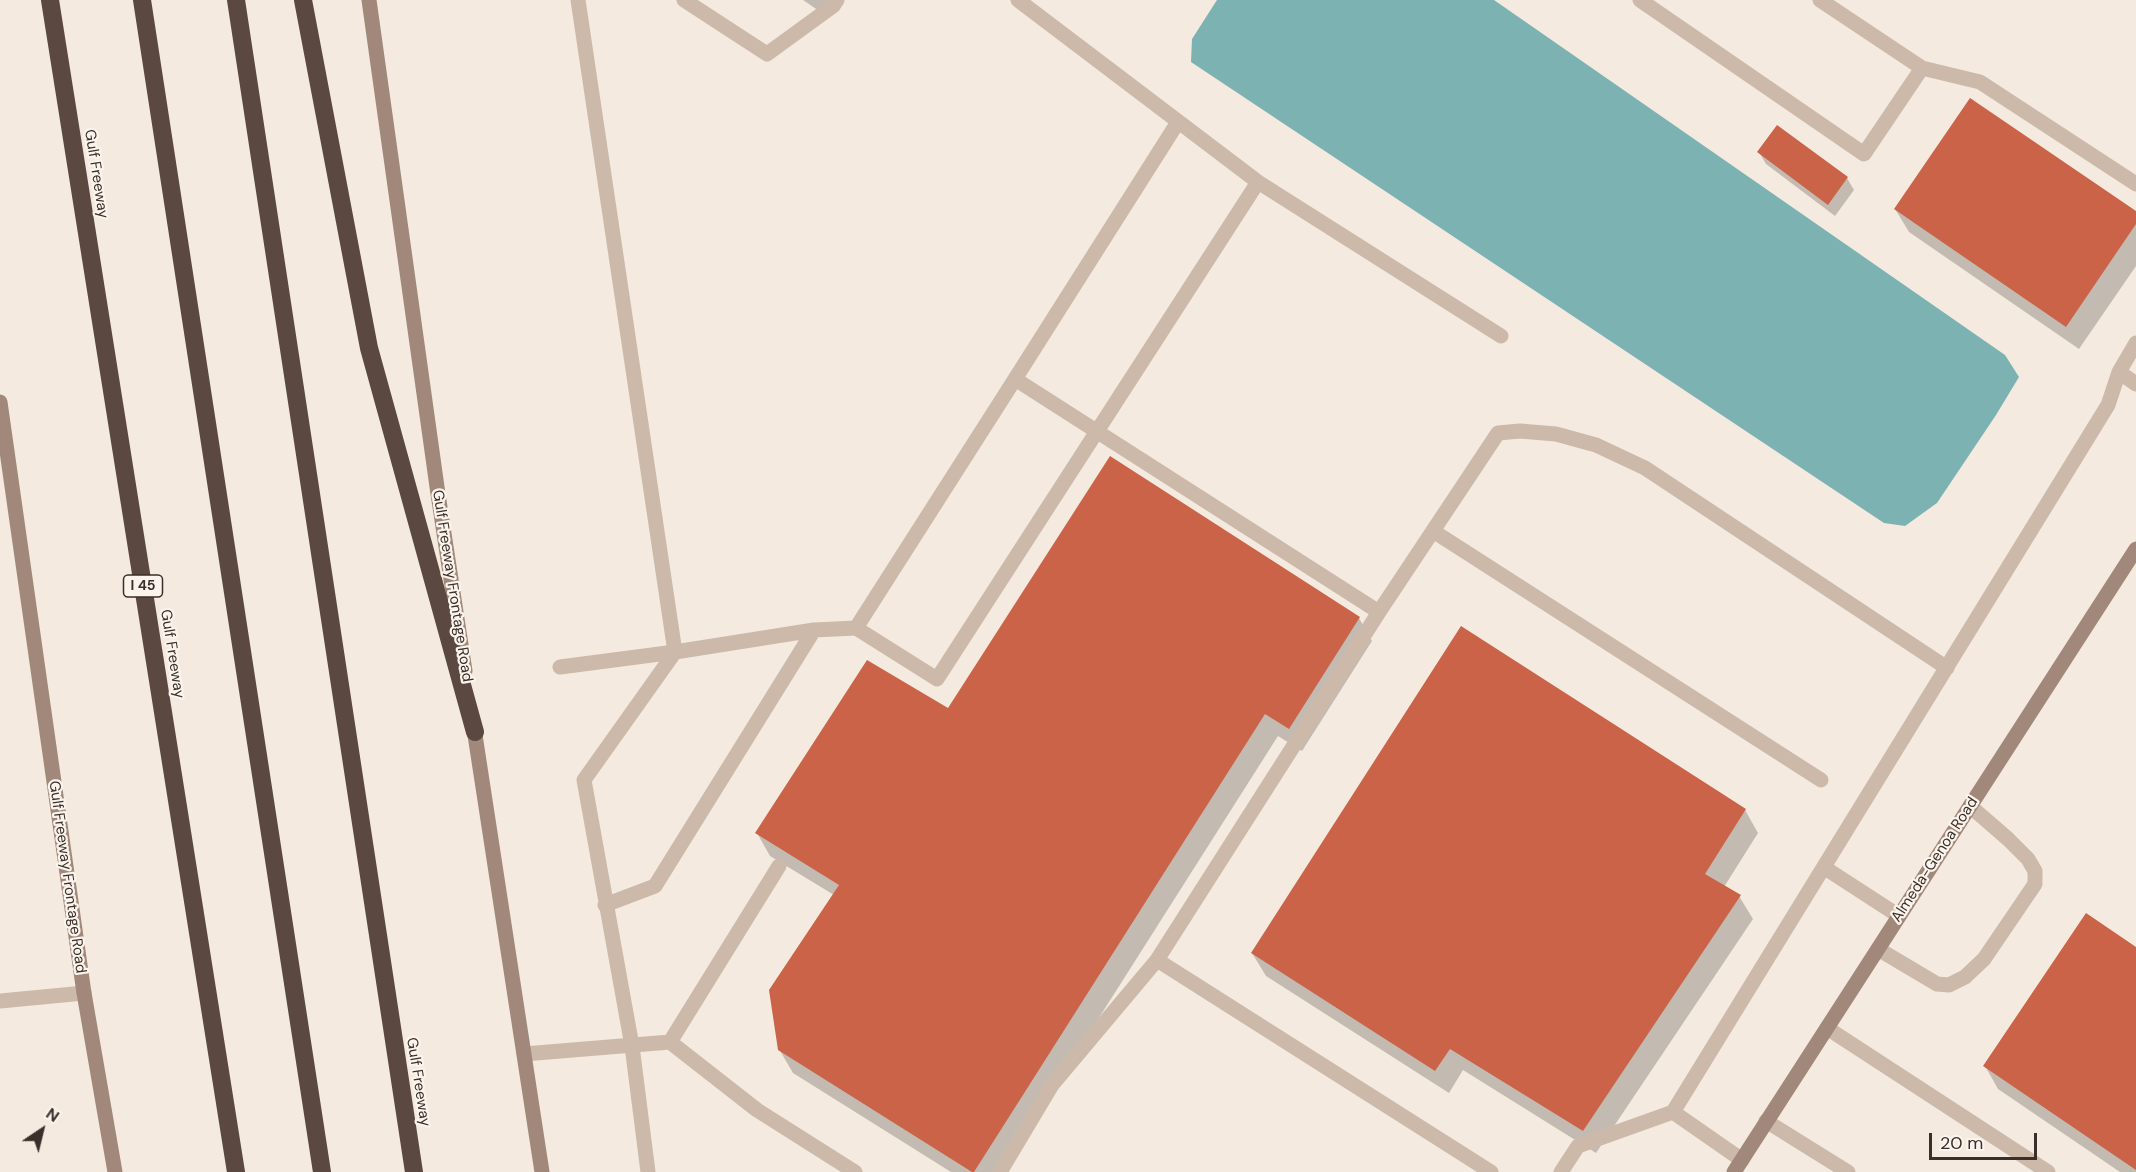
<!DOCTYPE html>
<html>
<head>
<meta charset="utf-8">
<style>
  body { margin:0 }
  #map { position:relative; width:2136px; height:1172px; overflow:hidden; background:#f4eadf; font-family:"DM Sans",sans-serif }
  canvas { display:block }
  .north { position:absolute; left:12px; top:1100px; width:60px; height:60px; -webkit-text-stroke:4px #fbf4ec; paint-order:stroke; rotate:35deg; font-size:16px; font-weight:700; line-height:24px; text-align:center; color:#3a2f2a }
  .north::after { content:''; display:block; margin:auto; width:21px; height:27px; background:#3a2f2a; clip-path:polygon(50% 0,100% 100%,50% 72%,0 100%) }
  .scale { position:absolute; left:1929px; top:1133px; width:108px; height:27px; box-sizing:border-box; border:3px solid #3a2f2a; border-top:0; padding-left:8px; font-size:18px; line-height:21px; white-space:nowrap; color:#3a2f2a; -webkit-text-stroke:4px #fbf4ec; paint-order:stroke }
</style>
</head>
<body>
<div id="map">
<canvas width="2136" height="1172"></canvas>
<div class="north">N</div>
<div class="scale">20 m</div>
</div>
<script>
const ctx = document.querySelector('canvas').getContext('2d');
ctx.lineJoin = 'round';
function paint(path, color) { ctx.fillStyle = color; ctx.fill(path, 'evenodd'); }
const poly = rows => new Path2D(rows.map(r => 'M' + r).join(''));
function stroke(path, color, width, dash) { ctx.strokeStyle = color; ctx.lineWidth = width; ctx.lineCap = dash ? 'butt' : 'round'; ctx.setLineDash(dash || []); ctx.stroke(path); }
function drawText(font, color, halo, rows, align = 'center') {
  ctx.font = font + ' "DM Sans",sans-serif'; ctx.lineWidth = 4.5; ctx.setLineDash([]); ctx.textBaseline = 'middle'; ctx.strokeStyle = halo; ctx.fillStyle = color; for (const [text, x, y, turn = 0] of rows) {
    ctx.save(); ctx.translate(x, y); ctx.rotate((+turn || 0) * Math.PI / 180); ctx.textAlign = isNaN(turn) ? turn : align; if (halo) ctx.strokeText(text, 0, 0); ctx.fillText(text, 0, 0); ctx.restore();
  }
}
const water = poly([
  [1217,0,1494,0,2005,355,2019,377,1996,415,1937,503,1905,526,1884,523,1191,62,1192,39]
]);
const shadow = poly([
  [803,0,831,0,822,13],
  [1759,152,1847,178,1854,190,1835,216,1766,164],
  [1895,209,2136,213,2136,266,2079,349,1909,232],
  [1359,618,1372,641,1302,751,1278,736,1001,1172,951,1172,793,1073,779,1049,834,895,770,856,757,833,948,710],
  [1745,810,1758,833,1724,887,1739,896,1753,919,1596,1153,1463,1070,1449,1093,1266,976,1252,953],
  [2136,948,2136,1172,2120,1172,1998,1089,1985,1066]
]);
const building = poly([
  [1970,98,2136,211,2136,224,2066,327,1894,209],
  [1777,125,1848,177,1828,205,1757,152],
  [1110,456,1360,617,1289,729,1265,714,974,1172,972,1172,778,1050,769,990,839,885,755,833,867,660,948,708],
  [1461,626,1746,809,1705,874,1741,895,1583,1131,1450,1049,1435,1071,1251,953],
  [2086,913,2136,947,2136,1170,1983,1066]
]);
const lane = poly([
  [684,0,767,54,833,6,837,0],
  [1640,0,1864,154,1922,68,1820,0],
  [1922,68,1980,82,2136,184],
  [1178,122,1015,379,1379,612],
  [1258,182,1501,336],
  [2119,372,2136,384],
  [1433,531,1821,780],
  [856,628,937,679,1258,182,1018,0],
  [560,667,675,652,578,0],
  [1825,868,1899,916],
  [605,905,655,886,814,630],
  [1878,949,1937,984,1949,985,1965,977,1984,959,2035,884,2035,871,2028,859,2008,839,1970,806],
  [1157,960,1491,1172],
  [0,1001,84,993],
  [1827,1028,2048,1172],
  [670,1042,779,866],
  [524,1054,670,1042,757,1110,855,1172],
  [1673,1112,1742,1160],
  [648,1172,632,1046,584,780,675,652,814,630,856,628,1015,379],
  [1000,1172,1052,1085,1157,960,1379,612,1498,433,1520,431,1556,434,1596,445,1645,468,1947,668],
  [1561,1172,1578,1146,1673,1112,2108,405,2119,372,2136,343]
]);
const street = poly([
  [1766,1121,1848,1172]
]);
const secondary = poly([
  [369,0,438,494,465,671],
  [0,402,84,993,115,1172],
  [473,722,542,1172],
  [1734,1172,2136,549]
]);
const highway = poly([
  [50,0,236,1172],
  [142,0,322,1172],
  [236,0,414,1172],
  [303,0,369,348,475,732]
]);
const shields = [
  [143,586,39]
];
const shieldNames = [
  ["I 45",143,586]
];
const streetNames = [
  ["Gulf Freeway",96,174,81],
  ["Gulf Freeway Frontage Road",452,586,81],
  ["Gulf Freeway",172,654,81],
  ["Almeda-Genoa Road",1935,860,-57],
  ["Gulf Freeway Frontage Road",67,877,82],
  ["Gulf Freeway",418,1082,81]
];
paint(water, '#7db2b2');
paint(shadow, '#0003');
paint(building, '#ca6347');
stroke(lane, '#cdb9aa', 15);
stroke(street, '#cdb9aa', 15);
stroke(secondary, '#a1887b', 15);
stroke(highway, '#5b4841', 18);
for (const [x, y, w] of shields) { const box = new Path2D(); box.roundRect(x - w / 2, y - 11, w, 22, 4.5); ctx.fillStyle = '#fbf4ec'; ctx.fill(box); stroke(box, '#3a2f2a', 1.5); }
drawText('bold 14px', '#3a2f2a', null, shieldNames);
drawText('15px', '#3a2f2a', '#fbf4ec', streetNames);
</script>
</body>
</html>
